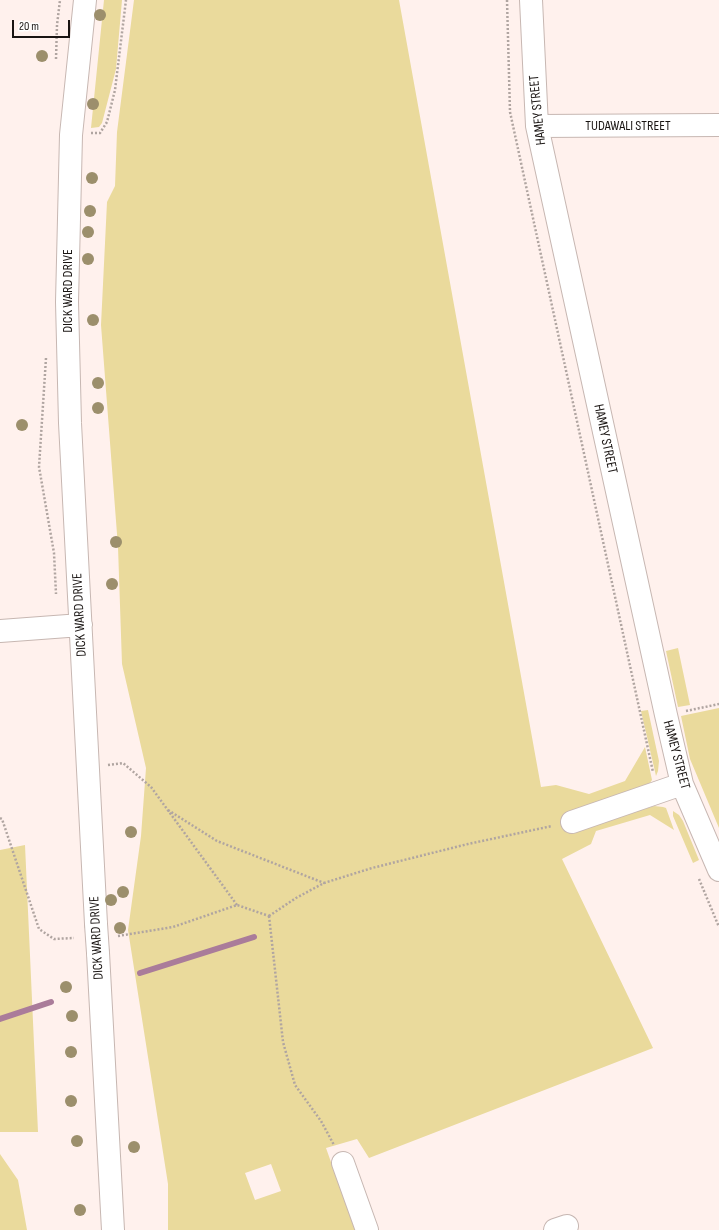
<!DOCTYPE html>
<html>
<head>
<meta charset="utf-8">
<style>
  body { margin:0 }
  #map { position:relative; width:719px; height:1230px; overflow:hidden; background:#fff1ed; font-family:"Sofia Sans Condensed",sans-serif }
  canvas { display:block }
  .scale { position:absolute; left:12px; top:20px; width:58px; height:18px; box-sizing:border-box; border:2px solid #191412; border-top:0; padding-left:5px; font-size:12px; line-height:14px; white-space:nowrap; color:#191412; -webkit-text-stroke:3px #fff; paint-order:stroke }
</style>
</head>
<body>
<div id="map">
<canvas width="719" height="1230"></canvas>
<div class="scale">20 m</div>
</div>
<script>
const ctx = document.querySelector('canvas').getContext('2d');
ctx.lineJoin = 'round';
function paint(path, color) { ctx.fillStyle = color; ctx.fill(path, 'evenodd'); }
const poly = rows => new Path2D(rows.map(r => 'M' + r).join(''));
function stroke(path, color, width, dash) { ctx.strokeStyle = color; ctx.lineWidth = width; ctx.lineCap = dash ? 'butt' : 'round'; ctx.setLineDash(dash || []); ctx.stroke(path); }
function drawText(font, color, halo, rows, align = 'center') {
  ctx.font = font + ' "Sofia Sans Condensed",sans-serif'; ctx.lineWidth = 4; ctx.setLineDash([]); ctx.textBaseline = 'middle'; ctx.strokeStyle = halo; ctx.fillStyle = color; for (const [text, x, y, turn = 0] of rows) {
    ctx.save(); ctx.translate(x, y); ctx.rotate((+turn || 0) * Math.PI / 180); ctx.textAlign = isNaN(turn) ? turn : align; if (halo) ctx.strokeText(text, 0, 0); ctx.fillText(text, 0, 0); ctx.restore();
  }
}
const green = poly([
  [104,0,122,0,116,69,102,123,99,127,91,128],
  [134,0,399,0,541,787,556,785,589,794,625,781,645,747,652,780,647,787,599,823,654,806,663,807,666,808,674,830,650,815,596,831,591,844,562,859,653,1048,369,1158,357,1139,326,1148,355,1230,168,1230,168,1184,128,930,141,836,146,768,122,664,118,547,101,325,107,202,115,186,117,132],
  [271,1164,281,1191,255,1200,245,1173],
  [678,648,690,705,678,707,666,651],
  [719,708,719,828,690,759,681,716],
  [648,710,659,761,658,771,656,776,641,711],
  [673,811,679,815,683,821,699,860,693,863,673,816],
  [25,845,38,1132,0,1132,0,850],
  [0,1154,18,1180,27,1230,0,1230]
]);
const stream = poly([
  [140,973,254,937],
  [0,1019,51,1002]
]);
const path = poly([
  [507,0,510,112,653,772],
  [56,59,57,25,60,0],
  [91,133,100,133,107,122,115,90,126,0],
  [46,358,39,467,54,553,56,594],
  [686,711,719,704],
  [108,765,123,763,151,787,237,905],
  [168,810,217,841,324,883],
  [0,818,2,819,39,929,54,939,74,938],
  [699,879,719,927],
  [269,916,296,898,324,883,372,868,468,844,552,826],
  [269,916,283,1042,295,1085,321,1121,334,1145],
  [118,936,173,927,237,905,269,916]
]);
const minor = poly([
  [85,0,71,135,67,302,70,423,96,924],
  [531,0,537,126,666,715,682,784,719,870],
  [537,126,719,125],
  [0,631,81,625],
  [572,822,682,784],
  [98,953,113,1230],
  [343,1163,367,1230],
  [555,1230,567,1226]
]);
const minorBridge = poly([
  [96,924,98,953]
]);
const trees = [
  [100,15],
  [42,56],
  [93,104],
  [92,178],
  [90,211],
  [88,232],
  [88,259],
  [93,320],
  [98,383],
  [98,408],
  [22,425],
  [116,542],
  [112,584],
  [131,832],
  [123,892],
  [111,900],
  [120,928],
  [66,987],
  [72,1016],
  [71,1052],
  [71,1101],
  [77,1141],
  [134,1147],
  [80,1210]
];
const streetNames = [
  ["HAMEY STREET",538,110,-96],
  ["TUDAWALI STREET",628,126],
  ["DICK WARD DRIVE",68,291,-90],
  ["HAMEY STREET",605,439,78],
  ["DICK WARD DRIVE",80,615,-93],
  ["HAMEY STREET",676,755,75],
  ["DICK WARD DRIVE",97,938,-93]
];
paint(green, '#eada9c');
stroke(stream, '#aa7c9a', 6);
stroke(minor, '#c7b7b2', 24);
stroke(path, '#b0a5a1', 2.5, [2, 2]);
stroke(minor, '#fff', 22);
stroke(minorBridge, '#c7b7b2', 24, []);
stroke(minorBridge, '#fff', 22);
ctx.fillStyle = '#9c8f6c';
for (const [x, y] of trees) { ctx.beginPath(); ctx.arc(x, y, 6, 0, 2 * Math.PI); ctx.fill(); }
drawText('14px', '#191412', '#fff', streetNames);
</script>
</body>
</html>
